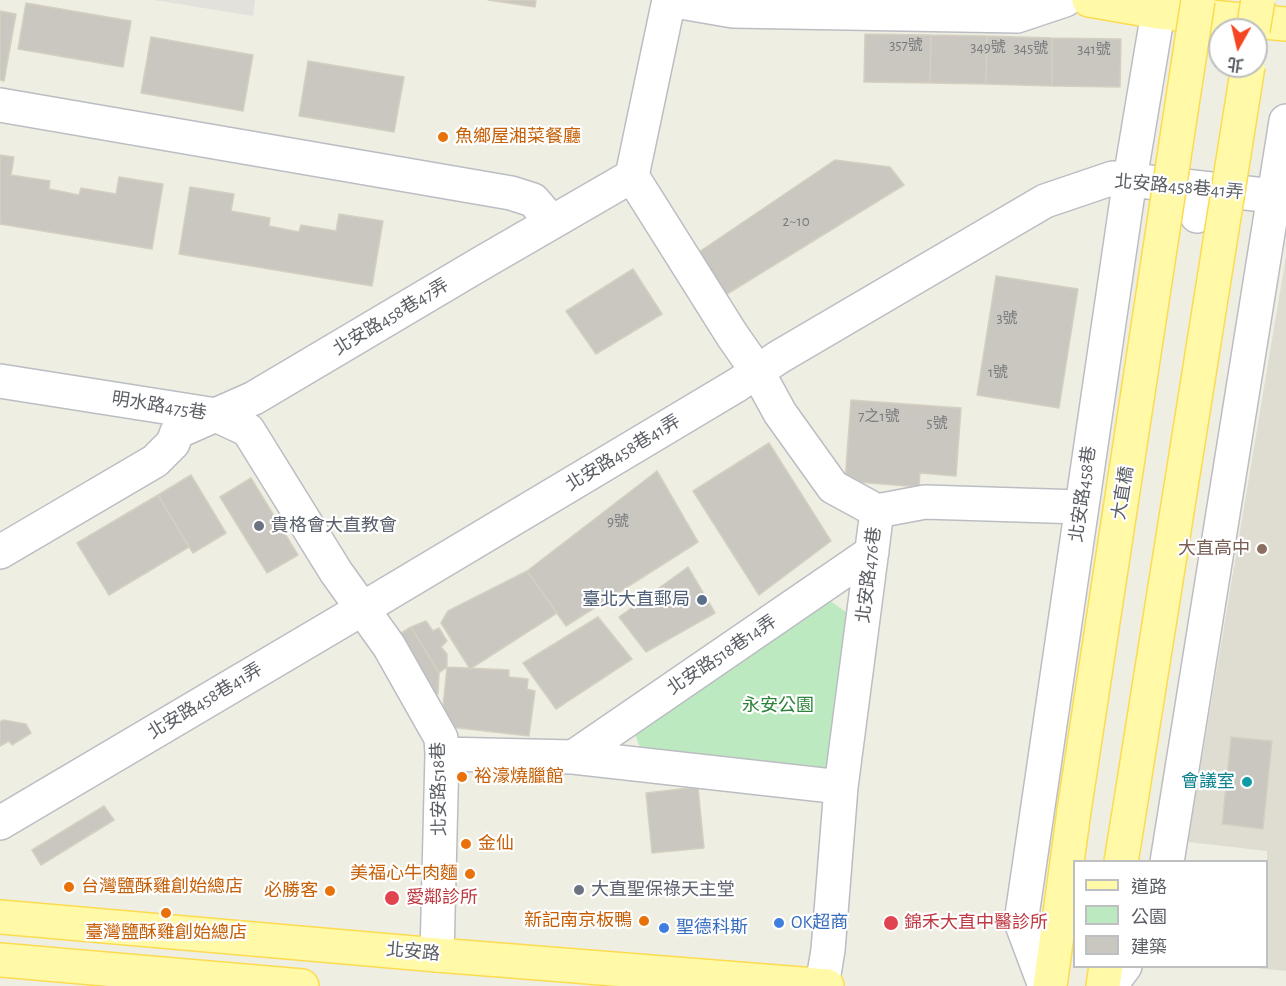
<!DOCTYPE html>
<html>
<head>
<meta charset="utf-8">
<style>
  body { margin:0 }
  #map { position:relative; width:1286px; height:986px; overflow:hidden; background:#efeee3; font-family:"Alegreya Sans","Noto Sans TC",sans-serif }
  canvas { display:block }
  .legend { position:absolute; left:1073px; top:860px; width:195px; height:108px; box-sizing:border-box; background:#fff; border:2px solid #bdbfc1; margin:0; padding:8px 10px; list-style:none; font-size:18px; color:#5b5f65 }
  .legend li { display:flex; align-items:center; gap:12px; height:30px }
  .legend b { width:30px; border:2px solid #bdbfc1 }
  .north { position:absolute; left:1208px; top:18px; width:60px; height:60px; box-sizing:border-box; background:#fff; border:2px solid #bdbfc1; border-radius:50%; rotate:188deg; font-size:16px; font-weight:700; line-height:24px; text-align:center; color:#5b5f65 }
  .north::after { content:''; display:block; margin:auto; width:21px; height:27px; background:#f64522; clip-path:polygon(50% 0,100% 100%,50% 72%,0 100%) }
</style>
</head>
<body>
<div id="map">
<canvas width="1286" height="986"></canvas>
<ul class="legend">
<li><b style="height:8px;background:#fff9a8"></b>道路</li>
<li><b style="height:16px;background:#bde9c1"></b>公園</li>
<li><b style="height:16px;background:#cac7c0"></b>建築</li>
</ul>
<div class="north">北</div>
</div>
<script>
const ctx = document.querySelector('canvas').getContext('2d');
ctx.lineJoin = 'round';
function paint(path, color) { ctx.fillStyle = color; ctx.fill(path, 'evenodd'); }
const poly = rows => new Path2D(rows.map(r => 'M' + r).join(''));
function stroke(path, color, width, dash) { ctx.strokeStyle = color; ctx.lineWidth = width; ctx.lineCap = dash ? 'butt' : 'round'; ctx.setLineDash(dash || []); ctx.stroke(path); }
function drawText(font, color, halo, rows, align = 'center') {
  ctx.font = font + ' "Alegreya Sans","Noto Sans TC",sans-serif'; ctx.lineWidth = 4.5; ctx.setLineDash([]); ctx.textBaseline = 'middle'; ctx.strokeStyle = halo; ctx.fillStyle = color; for (const [text, x, y, turn = 0] of rows) {
    ctx.save(); ctx.translate(x, y); ctx.rotate((+turn || 0) * Math.PI / 180); ctx.textAlign = isNaN(turn) ? turn : align; if (halo) ctx.strokeText(text, 0, 0); ctx.fillText(text, 0, 0); ctx.restore();
  }
}
const industrial = poly([
  [154,0,255,0,253,16]
]);
const education = poly([
  [1286,256,1286,971,1256,968,1256,967,1266,966,1267,851,1188,842]
]);
const green = poly([
  [829,600,850,615,833,774,641,751,633,728]
]);
const building = poly([
  [488,0,536,0,535,7,488,0],
  [26,3,131,21,123,67,18,49,26,3],
  [0,11,16,14,4,81,0,80,0,11],
  [865,34,931,35,930,83,864,82,865,34],
  [931,35,987,36,986,84,930,83,931,35],
  [987,36,1052,38,1052,86,986,84,987,36],
  [151,37,253,55,243,111,141,93,151,37],
  [1052,38,1121,39,1120,87,1052,86,1052,38],
  [308,61,404,77,394,132,299,116,308,61],
  [0,155,14,157,11,175,50,181,49,189,79,195,81,188,116,194,119,177,163,184,152,249,0,224,0,155],
  [835,160,890,167,904,185,719,299,693,256,835,160],
  [190,187,234,194,231,211,270,218,269,226,299,232,301,225,336,231,339,214,383,221,372,286,179,254,190,187],
  [633,269,662,314,596,354,566,311,633,269],
  [996,276,1078,289,1059,408,977,395,996,276],
  [851,400,961,408,956,476,920,473,919,487,845,481,851,400],
  [769,443,831,541,759,595,693,491,769,443],
  [657,471,698,542,566,626,527,571,657,471],
  [191,475,226,533,193,553,158,495,191,475],
  [251,478,298,555,267,573,220,497,251,478],
  [158,495,189,547,109,595,77,543,158,495],
  [688,567,715,613,646,652,619,617,688,567],
  [527,571,557,613,470,669,441,623,448,611,527,571],
  [598,617,632,659,556,709,523,663,598,617],
  [426,621,433,631,439,628,447,641,441,647,447,654,447,667,439,673,411,627,426,621],
  [411,627,439,673,438,694,431,698,393,638,411,627],
  [447,667,509,670,509,677,528,679,527,689,535,691,529,736,441,726,447,667],
  [3,720,26,724,31,733,12,745,9,741,0,746,0,722,3,720],
  [1231,737,1272,741,1263,829,1222,824,1231,737],
  [698,787,704,848,652,853,646,793,698,787],
  [104,806,114,820,41,865,32,850,104,806]
]);
const minor = poly([
  [669,0,733,11,1017,16,1065,0],
  [0,105,511,193,533,200,552,222],
  [632,176,732,335,757,371,780,413,833,487,877,511,841,787,828,950,822,986],
  [1197,216,1201,188],
  [0,381,216,415,248,430,336,572,389,646,441,738,442,754,437,955],
  [877,511,925,502,1081,507],
  [0,552,155,461,173,443,177,432,254,398,480,264,632,176,669,0],
  [442,754,573,757,841,787],
  [573,757,872,552],
  [0,823,362,609,737,385,779,357,1045,201,1113,178,1273,196],
  [1167,862,1286,121],
  [1045,986,1021,922,1130,179,1160,0],
  [1110,986,1125,966]
]);
const major = poly([
  [1089,0,1158,12,1286,24],
  [1121,862,1128,819],
  [0,917,437,955,827,986],
  [0,960,302,986],
  [1050,986,1074,811],
  [1103,986,1106,966]
]);
const majorBridge = poly([
  [1253,30,1258,0],
  [1074,811,1198,0],
  [1128,819,1248,66]
]);
const markers = [
  [443,137,6,"#e8710a"],
  [259,526,6,"#6b7280"],
  [1262,549,6,"#8d6e63"],
  [702,600,6,"#5c6f8a"],
  [462,777,6,"#e8710a"],
  [1247,782,6,"#0f9aa8"],
  [466,844,6,"#e8710a"],
  [470,874,6,"#e8710a"],
  [69,887,6,"#e8710a"],
  [579,890,6,"#6b7280"],
  [330,891,6,"#e8710a"],
  [392,898,8,"#e0444e"],
  [166,913,6,"#e8710a"],
  [644,921,6,"#e8710a"],
  [779,923,6,"#3f7fe0"],
  [891,923,8,"#e0444e"],
  [664,928,6,"#3f7fe0"]
];
const numberNames = [
  ["357號",906,45],
  ["349號",988,47],
  ["345號",1031,48],
  ["341號",1094,49],
  ["2~10",796,221],
  ["3號",1007,318],
  ["1號",998,372],
  ["7之1號",879,416],
  ["5號",937,423],
  ["9號",618,521]
];
const foodNames = [
  ["魚鄉屋湘菜餐廳",455,137],
  ["裕濠燒臘館",474,777],
  ["金仙",478,844],
  ["美福心牛肉麵",458,874,"right"],
  ["台灣鹽酥雞創始總店",81,887],
  ["必勝客",318,891,"right"],
  ["新記南京板鴨",632,921,"right"],
  ["臺灣鹽酥雞創始總店",166,933,"center"]
];
const streetNames = [
  ["北安路458巷41弄",1179,187,5],
  ["北安路458巷47弄",391,317,-31],
  ["明水路475巷",159,406,9],
  ["北安路458巷41弄",623,453,-31],
  ["大直橋",1123,493,-81],
  ["北安路458巷",1083,494,-82],
  ["北安路476巷",869,575,-83],
  ["北安路518巷14弄",722,655,-34],
  ["北安路458巷41弄",205,701,-31],
  ["北安路518巷",439,789,-91],
  ["北安路",413,952,5]
];
const worshipNames = [
  ["貴格會大直教會",271,526],
  ["大直聖保祿天主堂",591,890]
];
const educationNames = [
  ["大直高中",1250,549]
];
const serviceNames = [
  ["臺北大直郵局",690,600]
];
const parkNames = [
  ["永安公園",778,706]
];
const cultureNames = [
  ["會議室",1235,782]
];
const healthNames = [
  ["愛鄰診所",406,898],
  ["錦禾大直中醫診所",904,923]
];
const shopNames = [
  ["OK超商",791,923],
  ["聖德科斯",676,928]
];
paint(industrial, '#e3e1db');
paint(education, '#dfddd2');
paint(green, '#bde9c1');
paint(building, '#cac7c0');
stroke(building, '#d4d0c1', 1.5);
stroke(minor, '#bbbdc3', 36);
stroke(major, '#fcdb4f', 36);
stroke(minor, '#fff', 33);
stroke(major, '#fff9a8', 33);
stroke(majorBridge, '#fcdb4f', 36, []);
stroke(majorBridge, '#fff9a8', 33);
for (const [x, y, r, color] of markers) { const dot = new Path2D(); dot.arc(x, y, r, 0, 2 * Math.PI); ctx.fillStyle = color; ctx.fill(dot); stroke(dot, '#fff', 2); }
drawText('15px', '#77797c', null, numberNames);
drawText('18px', '#c56008', '#fff', foodNames, 'left');
drawText('18px', '#5b5f65', '#fff', streetNames);
drawText('18px', '#5b616d', '#fff', worshipNames, 'left');
drawText('18px', '#785e54', '#fff', educationNames, 'right');
drawText('18px', '#4e5e75', '#fff', serviceNames, 'right');
drawText('18px', '#2d8239', '#fff', parkNames);
drawText('18px', '#0d838f', '#fff', cultureNames, 'right');
drawText('18px', '#be3a42', '#fff', healthNames, 'left');
drawText('18px', '#366cbe', '#fff', shopNames, 'left');
</script>
</body>
</html>
